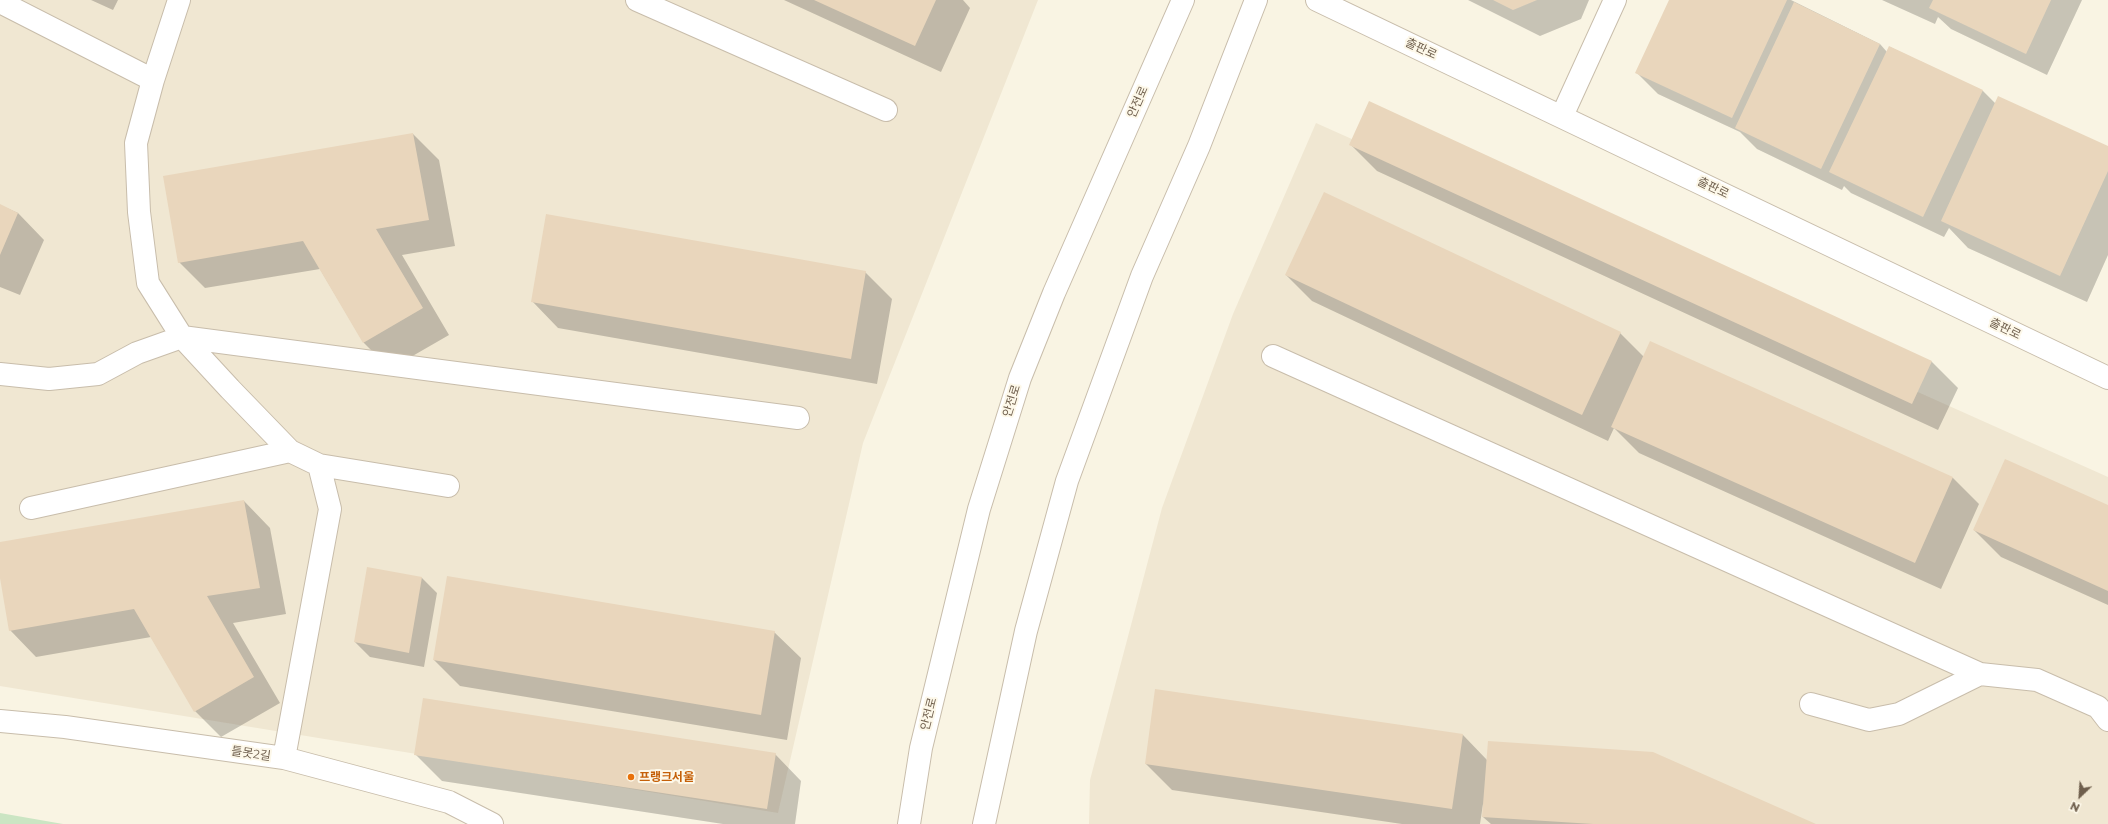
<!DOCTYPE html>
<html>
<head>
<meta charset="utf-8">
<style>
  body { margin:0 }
  #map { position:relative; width:2108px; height:824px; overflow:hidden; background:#f9f4e3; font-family:Montserrat,sans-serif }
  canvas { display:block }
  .north { position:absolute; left:2060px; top:776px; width:40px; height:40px; -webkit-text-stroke:3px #fdf8e9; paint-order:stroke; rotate:205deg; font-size:11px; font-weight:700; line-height:16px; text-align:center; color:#6e5e4c }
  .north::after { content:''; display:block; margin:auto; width:14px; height:18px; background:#6e5e4c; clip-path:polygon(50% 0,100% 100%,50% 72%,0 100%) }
</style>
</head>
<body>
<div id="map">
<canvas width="2108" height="824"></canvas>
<div class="north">N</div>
</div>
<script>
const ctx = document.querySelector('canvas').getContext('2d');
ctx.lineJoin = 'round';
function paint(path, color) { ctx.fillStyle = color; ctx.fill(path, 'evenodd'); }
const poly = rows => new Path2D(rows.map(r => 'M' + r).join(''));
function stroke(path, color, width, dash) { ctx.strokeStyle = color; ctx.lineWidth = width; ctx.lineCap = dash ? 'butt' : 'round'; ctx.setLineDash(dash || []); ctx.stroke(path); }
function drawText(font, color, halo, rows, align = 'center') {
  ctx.font = font + ' Montserrat,"Noto Sans KR",sans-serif'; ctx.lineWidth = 4; ctx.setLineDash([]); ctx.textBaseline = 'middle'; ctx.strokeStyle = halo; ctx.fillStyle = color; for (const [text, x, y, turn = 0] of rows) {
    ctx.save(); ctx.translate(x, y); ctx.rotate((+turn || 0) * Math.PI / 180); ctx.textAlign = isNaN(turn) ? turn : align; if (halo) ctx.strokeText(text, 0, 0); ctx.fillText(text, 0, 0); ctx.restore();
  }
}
const residential = poly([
  [0,0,1038,0,863,443,778,813,0,686],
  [1316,123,2108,477,2108,824,1089,824,1090,780,1162,508,1233,314]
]);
const green = poly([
  [0,813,63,824,0,824]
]);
const shadow = poly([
  [91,0,118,0,113,10],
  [784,0,963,0,970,8,941,72],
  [1468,0,1589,0,1581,19,1540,36],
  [1670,0,1791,0,1880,44,1887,52,1890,47,1983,91,1995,103,2108,147,2108,255,2087,302,1968,248,1949,228,1944,237,1851,193,1844,186,1842,190,1757,149,1740,132,1658,94,1637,73],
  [1882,0,2082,0,2047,75,1951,29,1938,17,1935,24],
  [413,134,439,160,455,246,402,255,449,335,390,369,364,343,320,269,205,288,179,262],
  [1351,145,1931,361,1958,388,1938,430,1377,171],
  [0,205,18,213,44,240,20,295,0,287],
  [865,272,892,299,877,384,558,328,532,301],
  [1286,275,1620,333,1644,357,1953,478,1979,504,1941,589,1639,453,1614,428,1608,441,1312,301],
  [244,501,270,528,286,614,233,623,280,703,221,737,195,711,151,637,36,657,10,630,0,573,0,543],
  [2108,506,2108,605,2001,557,1974,530],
  [368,569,422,578,437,593,424,667,370,657,355,642],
  [774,632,801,658,787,740,460,686,434,660],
  [1463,735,1487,760,1813,824,1491,824,1483,817,1484,804,1483,804,1480,824,1402,824,1172,790,1146,764],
  [415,754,775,754,801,781,795,824,723,824,442,781]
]);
const building = poly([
  [814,0,936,0,915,46],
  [1493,0,1537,0,1513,10],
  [1669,0,1787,0,1732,118,1635,73],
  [1933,0,2051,0,2026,54,1929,8],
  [1794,2,1880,44,1821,169,1735,128],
  [1889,46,1983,90,1923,217,1829,172],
  [1998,96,2108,146,2108,171,2060,276,1941,221],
  [1369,101,1932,361,1912,404,1349,145],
  [413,133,429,220,376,229,423,308,363,343,303,241,178,263,163,176],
  [1324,192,1621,332,1582,415,1285,275],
  [0,204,18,213,0,255],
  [546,214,866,271,851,359,531,302],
  [1650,341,1953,477,1915,563,1611,427],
  [2005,459,2108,505,2108,591,1973,530],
  [244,500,260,588,207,596,254,677,194,712,134,609,9,631,0,578,0,542],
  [367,567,422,577,409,653,354,642],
  [447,576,775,631,761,715,433,660],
  [1155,689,1463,734,1452,809,1145,764],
  [423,698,776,753,767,809,414,755],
  [1488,741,1653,752,1816,824,1593,824,1482,817]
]);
const minor = poly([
  [179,0,153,80,136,143,139,212,148,283,182,337,230,389,290,451,319,465,330,509,284,758],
  [637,0,886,110],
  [1317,0,2108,378],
  [0,2,153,80],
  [1562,116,1615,0],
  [1273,356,1980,674],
  [0,374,49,379,98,374,137,353,182,337,798,418],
  [319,465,448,486],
  [31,508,290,451],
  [1811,704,1869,720,1899,714,1980,674,2037,680,2098,707,2108,720],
  [0,721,65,727,284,758,449,802,492,824],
  [909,824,921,748,979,509,1020,378,1054,293,1183,0],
  [984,824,1026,631,1067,481,1142,276,1199,146,1256,0]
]);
const markers = [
  [631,777,4,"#e8710a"]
];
const streetNames = [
  ["출판로",1421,49,25],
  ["안전로",1138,102,-66],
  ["출판로",1713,188,26],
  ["출판로",2005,329,26],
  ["안전로",1012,401,-73],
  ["안전로",929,714,-76],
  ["틀못2길",251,754,8]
];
const foodNames = [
  ["프랭크서울",639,777]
];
paint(residential, '#f0e7d2');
paint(green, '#cbe5c3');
paint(shadow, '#0003');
paint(building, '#e9d6bc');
stroke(minor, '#c8bdab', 24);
stroke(minor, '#fff', 22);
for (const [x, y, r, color] of markers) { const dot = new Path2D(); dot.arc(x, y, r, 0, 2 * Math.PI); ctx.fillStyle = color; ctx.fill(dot); stroke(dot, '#fdf8e9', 1.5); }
drawText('12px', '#6e5e4c', '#fdf8e9', streetNames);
drawText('bold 12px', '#c56008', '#fdf8e9', foodNames, 'left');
</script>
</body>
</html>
